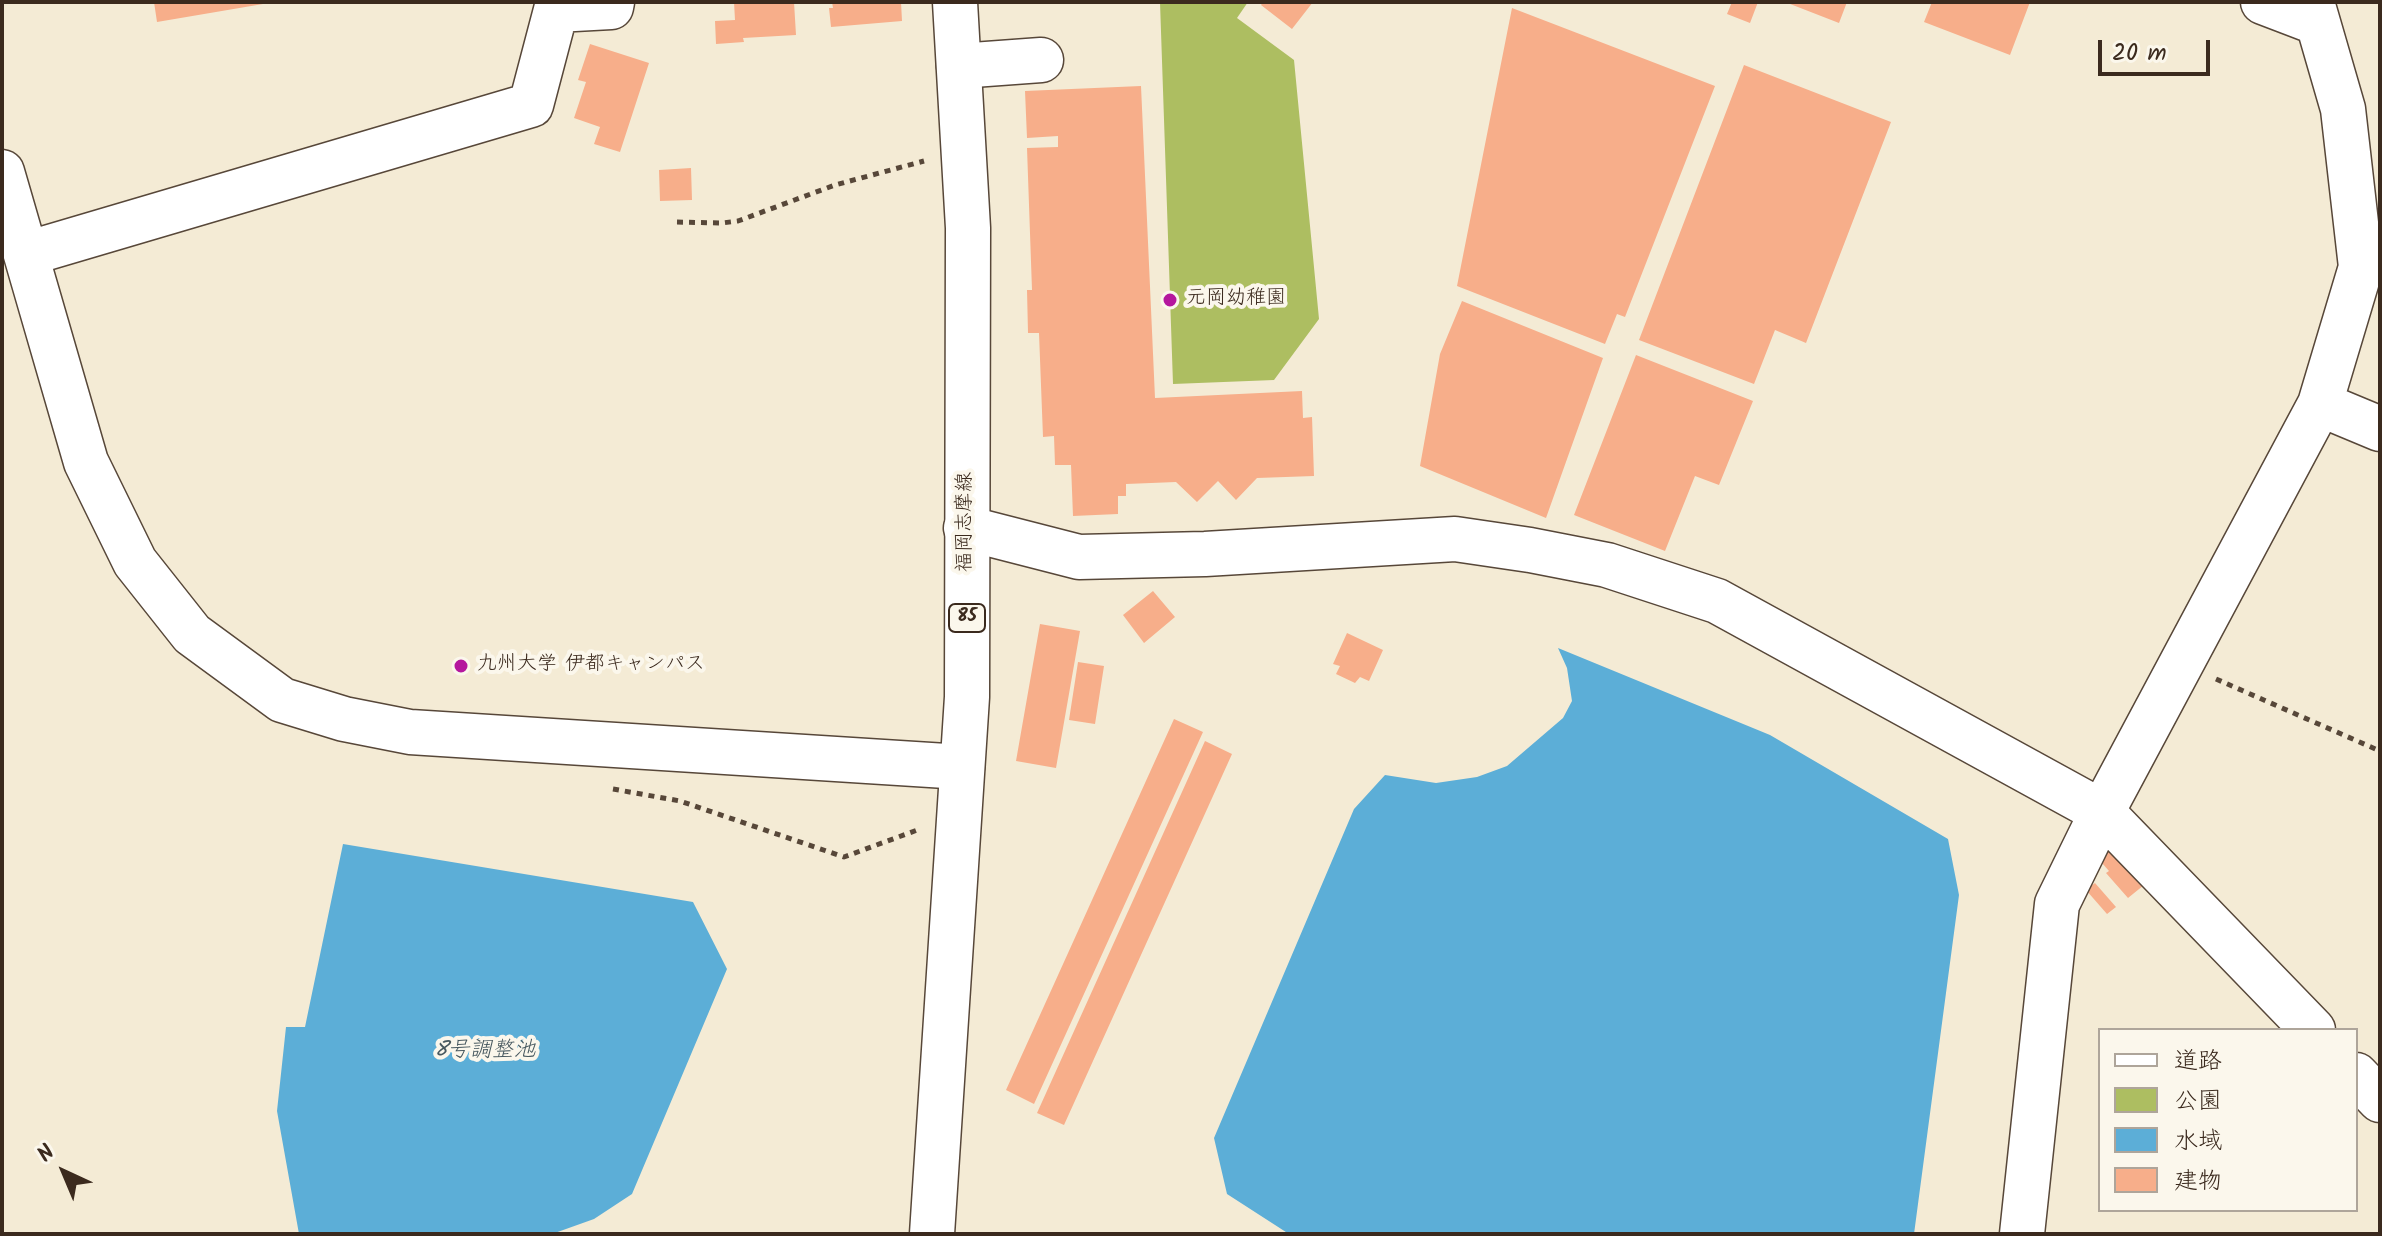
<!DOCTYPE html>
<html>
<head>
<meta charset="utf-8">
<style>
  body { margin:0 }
  #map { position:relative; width:2382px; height:1236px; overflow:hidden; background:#f4ebd5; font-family:Kalam,"Klee One",sans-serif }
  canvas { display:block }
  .frame { position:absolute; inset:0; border:4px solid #3b2a1e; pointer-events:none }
  .legend { position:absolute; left:2098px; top:1028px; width:260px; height:184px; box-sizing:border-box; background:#fbf7ec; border:2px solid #aea59a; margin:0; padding:10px 14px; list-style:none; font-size:24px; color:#3b2a1e }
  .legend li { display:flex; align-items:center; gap:16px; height:40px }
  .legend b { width:40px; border:2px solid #aea59a }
  .north { position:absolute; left:24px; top:1132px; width:80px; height:80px; -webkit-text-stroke:6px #fbf7ec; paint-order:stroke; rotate:316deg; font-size:22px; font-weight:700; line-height:32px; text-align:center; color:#3b2a1e }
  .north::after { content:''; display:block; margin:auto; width:28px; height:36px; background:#3b2a1e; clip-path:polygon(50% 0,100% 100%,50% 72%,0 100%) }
  .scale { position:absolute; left:2098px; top:40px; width:112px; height:36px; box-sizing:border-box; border:4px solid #3b2a1e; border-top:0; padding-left:10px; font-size:24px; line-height:28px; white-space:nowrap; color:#3b2a1e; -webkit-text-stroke:6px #fbf7ec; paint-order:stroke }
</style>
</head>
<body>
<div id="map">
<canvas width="2382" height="1236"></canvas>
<div class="frame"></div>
<ul class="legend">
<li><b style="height:10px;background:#fff"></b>道路</li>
<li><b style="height:22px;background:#adbe61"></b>公園</li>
<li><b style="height:22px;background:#5caed7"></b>水域</li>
<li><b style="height:22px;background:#f7ae8a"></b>建物</li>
</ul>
<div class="north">N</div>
<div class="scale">20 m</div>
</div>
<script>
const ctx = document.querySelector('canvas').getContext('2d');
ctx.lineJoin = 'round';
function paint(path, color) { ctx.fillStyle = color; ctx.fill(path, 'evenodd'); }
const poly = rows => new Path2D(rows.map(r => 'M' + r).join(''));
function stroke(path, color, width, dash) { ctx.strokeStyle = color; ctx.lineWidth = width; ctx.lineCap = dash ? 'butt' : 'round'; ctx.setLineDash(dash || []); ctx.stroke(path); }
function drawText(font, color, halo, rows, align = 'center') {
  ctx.font = font + ' Kalam,"Klee One",sans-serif'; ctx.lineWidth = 8; ctx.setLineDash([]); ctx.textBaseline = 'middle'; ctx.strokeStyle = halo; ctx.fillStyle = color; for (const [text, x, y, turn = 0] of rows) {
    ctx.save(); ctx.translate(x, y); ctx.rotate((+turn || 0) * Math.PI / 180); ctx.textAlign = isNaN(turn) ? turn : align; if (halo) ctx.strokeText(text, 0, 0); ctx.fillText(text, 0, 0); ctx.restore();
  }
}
const green = poly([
  [1160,2,1248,2,1237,18,1294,60,1319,319,1274,380,1173,384]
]);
const water = poly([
  [1558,648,1770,735,1948,839,1959,895,1914,1234,1289,1234,1227,1194,1214,1138,1354,809,1385,775,1436,783,1477,777,1507,766,1563,718,1572,701,1567,668],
  [343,844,693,902,727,969,632,1194,594,1219,552,1234,299,1234,277,1111,286,1027,305,1027]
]);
const building = poly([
  [154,2,263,2,263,4,157,22],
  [734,2,794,2,796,35,743,38,744,42,716,44,715,21,735,20],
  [832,2,901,2,902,21,831,27,829,8,833,8],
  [1263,2,1313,2,1292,29,1261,5],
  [1732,2,1758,2,1750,23,1727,14],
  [1785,2,1847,2,1839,23],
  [1932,2,2030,2,2010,55,1924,22],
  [1512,8,1715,86,1625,317,1617,314,1605,344,1457,286],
  [590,44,649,63,620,152,594,144,600,127,574,118,586,82,578,80],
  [1744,65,1891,122,1806,343,1775,330,1754,384,1639,340],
  [1141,86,1155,398,1302,391,1303,418,1312,417,1314,476,1257,478,1236,500,1218,481,1197,502,1176,482,1126,484,1126,496,1118,496,1118,514,1073,516,1071,465,1055,465,1054,436,1043,437,1039,333,1028,333,1027,290,1032,290,1027,148,1058,147,1058,136,1027,138,1025,91],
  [691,168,692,200,660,201,659,170],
  [1462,301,1603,358,1546,518,1420,466,1440,354],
  [1636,355,1753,401,1719,485,1695,476,1665,551,1574,515],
  [1153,591,1175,617,1144,643,1123,615],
  [1040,624,1080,631,1056,768,1016,761],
  [1347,633,1383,650,1369,681,1360,677,1355,683,1336,674,1340,666,1333,664],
  [1078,662,1104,666,1095,724,1069,720],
  [1174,719,1203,732,1034,1104,1006,1090],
  [1205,741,1232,754,1064,1125,1037,1113],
  [2108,844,2144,885,2128,898,2106,873,2109,871,2095,855],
  [2095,883,2116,907,2107,914,2086,890]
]);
const path = poly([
  [677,222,722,223,738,221,835,185,924,161],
  [2216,679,2380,751],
  [613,789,680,801,844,857,920,829]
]);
const minor = poly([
  [2263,2,2318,23],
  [959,66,1041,60],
  [2,172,86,462,135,562,192,634,282,700,344,719,410,732,962,767],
  [26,254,531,105,556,10,611,7,612,2],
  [2320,404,2380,429],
  [966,528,1079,557,1205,554,1455,539,1530,550,1607,565,1717,601,2102,812,2313,1030],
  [2356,1075,2380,1100],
  [2022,1234,2057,904,2102,812,2320,404,2361,267,2343,109,2312,2]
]);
const major = poly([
  [932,1234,967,697,968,228,955,2]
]);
const markers = [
  [1170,300,8,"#b5179e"],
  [461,666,8,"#b5179e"]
];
const shields = [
  [967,618,36]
];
const shieldNames = [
  ["85",967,618]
];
const poiNames = [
  ["元岡幼稚園",1186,300],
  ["九州大学 伊都キャンパス",477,666]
];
const streetNames = [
  ["福岡志摩線",967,522,-90]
];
const waterNames = [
  ["8号調整池",485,1052]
];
paint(green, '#adbe61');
paint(water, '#5caed7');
paint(building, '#f7ae8a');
stroke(minor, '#574739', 47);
stroke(major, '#574739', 47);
stroke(path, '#574739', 5, [6, 6]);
stroke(minor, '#fff', 44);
stroke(major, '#fff', 44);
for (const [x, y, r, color] of markers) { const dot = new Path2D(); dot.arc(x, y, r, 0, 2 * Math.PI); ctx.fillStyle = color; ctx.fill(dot); stroke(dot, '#fbf7ec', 3); }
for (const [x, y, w] of shields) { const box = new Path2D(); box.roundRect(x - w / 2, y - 14, w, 28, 6); ctx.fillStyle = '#fbf7ec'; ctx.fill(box); stroke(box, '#3b2a1e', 2); }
drawText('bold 18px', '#3b2a1e', null, shieldNames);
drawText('20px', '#3b2a1e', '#fbf7ec', poiNames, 'left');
drawText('20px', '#3b2a1e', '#fbf7ec', streetNames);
drawText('italic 22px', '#47585f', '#fbf7ec', waterNames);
</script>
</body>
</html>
